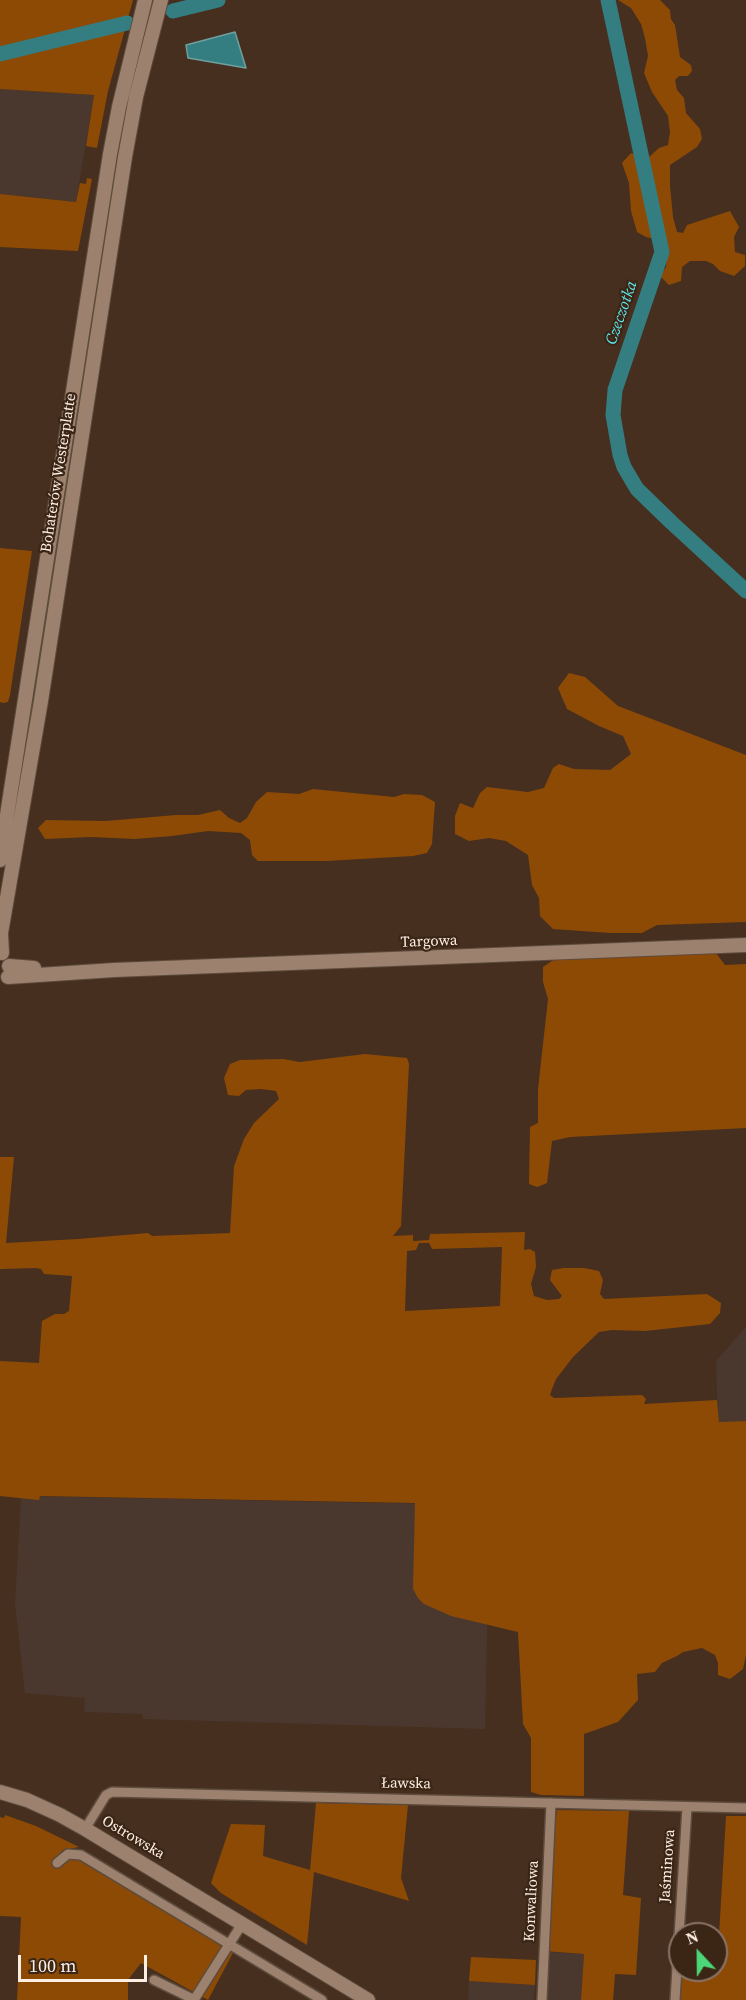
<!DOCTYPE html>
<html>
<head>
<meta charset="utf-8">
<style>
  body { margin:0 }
  #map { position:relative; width:746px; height:2000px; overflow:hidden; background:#462f1f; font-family:"Source Serif 4",serif }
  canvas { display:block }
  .north { position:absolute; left:668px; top:1922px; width:60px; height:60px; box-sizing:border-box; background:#3b2515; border:2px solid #897567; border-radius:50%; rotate:338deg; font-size:16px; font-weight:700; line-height:24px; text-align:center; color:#fdeee3 }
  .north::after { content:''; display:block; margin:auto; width:21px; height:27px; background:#4bd677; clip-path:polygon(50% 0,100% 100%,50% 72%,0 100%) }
  .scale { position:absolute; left:18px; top:1955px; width:129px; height:27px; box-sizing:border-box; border:3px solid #fdeee3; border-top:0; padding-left:8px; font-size:18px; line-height:21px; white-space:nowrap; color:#fdeee3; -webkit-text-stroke:4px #3b2515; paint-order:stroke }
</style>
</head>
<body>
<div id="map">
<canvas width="746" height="2000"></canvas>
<div class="north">N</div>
<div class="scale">100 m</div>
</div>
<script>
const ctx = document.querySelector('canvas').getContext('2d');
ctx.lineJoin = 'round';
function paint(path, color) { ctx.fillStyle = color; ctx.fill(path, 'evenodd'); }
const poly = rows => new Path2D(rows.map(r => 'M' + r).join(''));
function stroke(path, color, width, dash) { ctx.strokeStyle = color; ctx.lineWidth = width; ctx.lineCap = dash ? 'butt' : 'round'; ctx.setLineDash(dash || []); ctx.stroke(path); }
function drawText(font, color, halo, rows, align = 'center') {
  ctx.font = font + ' "Source Serif 4",serif'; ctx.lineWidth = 4.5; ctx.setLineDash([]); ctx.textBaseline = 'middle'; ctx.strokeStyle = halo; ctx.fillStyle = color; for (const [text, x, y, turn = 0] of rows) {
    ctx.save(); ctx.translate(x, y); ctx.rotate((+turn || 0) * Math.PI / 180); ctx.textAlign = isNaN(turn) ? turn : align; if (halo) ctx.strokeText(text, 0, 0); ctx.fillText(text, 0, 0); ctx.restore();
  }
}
const industrial = poly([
  [0,89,94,95,76,202,0,194],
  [746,1327,746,1421,718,1423,716,1361],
  [21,1496,490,1505,485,1729,143,1719,143,1714,84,1712,85,1698,25,1693,15,1603],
  [550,1952,584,1954,581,2000,547,2000],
  [469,1981,535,1985,534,2000,468,2000]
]);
const green = poly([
  [0,0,133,0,108,91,97,148,86,146,94,95,0,89],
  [618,0,660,0,670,10,671,19,675,25,680,57,691,65,692,71,688,76,679,76,675,80,677,90,684,98,686,113,700,129,702,139,697,147,670,165,670,186,673,217,677,232,683,233,687,225,730,211,739,227,734,237,735,252,745,255,745,266,734,276,720,271,713,264,706,261,690,261,682,267,681,281,669,285,660,276,666,267,667,253,664,241,646,237,637,232,631,211,629,183,622,163,631,153,648,158,659,148,668,145,670,132,668,116,652,92,644,73,648,56,645,38,641,24,631,8],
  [87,178,92,179,78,251,0,247,0,194,76,202,80,183,86,184],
  [0,548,32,551,10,695,8,702,3,703,0,702],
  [569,673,585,677,618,706,746,755,746,922,657,925,642,933,610,933,553,929,540,916,539,898,532,885,528,855,506,841,489,838,469,841,455,834,455,816,460,803,473,808,480,793,487,787,528,792,544,788,553,768,559,764,574,769,610,770,631,754,623,736,599,726,567,709,558,688],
  [313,789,394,797,404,794,422,795,435,802,432,844,427,853,413,856,326,861,258,861,252,855,250,840,241,833,208,831,172,836,135,839,91,837,45,839,38,828,46,820,105,821,176,815,198,815,220,810,229,818,240,823,247,818,256,802,267,792,299,794],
  [716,953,725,965,746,964,746,1128,570,1137,552,1141,547,1183,537,1187,529,1184,530,1127,538,1123,538,1089,548,999,543,982,543,967,555,959],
  [365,1054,407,1058,409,1064,401,1226,393,1236,413,1235,413,1241,429,1240,430,1234,525,1232,524,1250,530,1249,535,1252,536,1267,531,1284,534,1296,547,1300,559,1299,562,1296,550,1280,552,1270,564,1268,584,1268,599,1271,603,1280,600,1294,604,1299,707,1294,721,1303,720,1313,710,1324,645,1331,612,1330,599,1332,573,1357,556,1379,552,1389,550,1395,554,1398,642,1395,646,1399,644,1404,717,1400,719,1422,746,1421,746,1655,743,1669,730,1679,718,1675,718,1663,715,1655,702,1648,683,1652,677,1656,662,1663,655,1672,637,1674,638,1700,618,1722,584,1734,584,1796,541,1795,531,1792,531,1738,523,1724,518,1632,451,1616,424,1604,418,1598,413,1589,415,1503,40,1496,39,1500,0,1496,0,1361,39,1363,42,1321,55,1314,64,1314,69,1311,72,1276,44,1274,41,1269,36,1268,0,1269,0,1157,14,1157,6,1243,78,1239,148,1233,152,1236,230,1233,234,1166,244,1139,254,1123,279,1099,276,1091,261,1089,246,1090,239,1096,228,1095,224,1078,230,1064,240,1060,283,1059,300,1062],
  [419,1243,429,1243,432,1249,502,1247,500,1306,405,1311,407,1251,416,1250],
  [316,1803,408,1805,401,1878,409,1901,314,1872,307,1945,237,1903,221,1893,211,1883,231,1824,265,1825,263,1856,310,1870],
  [557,1810,629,1811,623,1895,641,1898,636,1975,615,1974,613,2000,581,2000,584,1954,544,1951,551,1817,556,1817],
  [5,1815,36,1826,79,1847,63,1850,54,1862,70,1858,81,1860,234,1951,208,2000,141,1963,128,1980,128,2000,17,2000,21,1917,0,1916,0,1817,4,1818],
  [726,1816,746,1816,746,2000,680,2000,682,1970,717,1969],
  [471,1957,536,1960,535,1985,469,1981]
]);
const water = poly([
  [235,32,246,68,188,58,186,45,235,32]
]);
const river = poly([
  [608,0,662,252,615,390,613,415,620,455,624,467,637,489,671,522,746,591],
  [173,11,218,0],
  [0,54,127,23]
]);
const street = poly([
  [85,1829,106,1795,112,1792,746,1808],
  [57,1863,68,1854,81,1855,322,2000],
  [154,1980,195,2000],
  [194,2000,242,1924],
  [542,2000,551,1803],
  [675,2000,687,1807]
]);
const secondary = poly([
  [0,860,110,154,119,107,145,0],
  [2,953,1,933,41,701,125,157,136,97,161,0],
  [9,966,34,968],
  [8,977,114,970,746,945],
  [0,1792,27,1800,60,1815,85,1829,368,2000]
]);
const streetNames = [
  ["Bohaterów Westerplatte",59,473,-81],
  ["Targowa",429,942,-2],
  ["Ławska",406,1784,1],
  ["Ostrowska",133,1838,31],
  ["Jaśminowa",668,1866,-86],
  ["Konwaliowa",532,1901,-87]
];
const waterNames = [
  ["Czeczotka",622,313,-71]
];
paint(industrial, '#4a382f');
paint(green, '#8d4a05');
paint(water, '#347e81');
stroke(water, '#70a09e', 1.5);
stroke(river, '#347e81', 15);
stroke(street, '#5d4b3c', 12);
stroke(secondary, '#5d4b3c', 16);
stroke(street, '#9c816f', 9);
stroke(secondary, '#9c816f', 14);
drawText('15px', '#fdeee3', '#3b2515', streetNames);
drawText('italic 16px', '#5be9ef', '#3b2515', waterNames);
</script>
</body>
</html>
